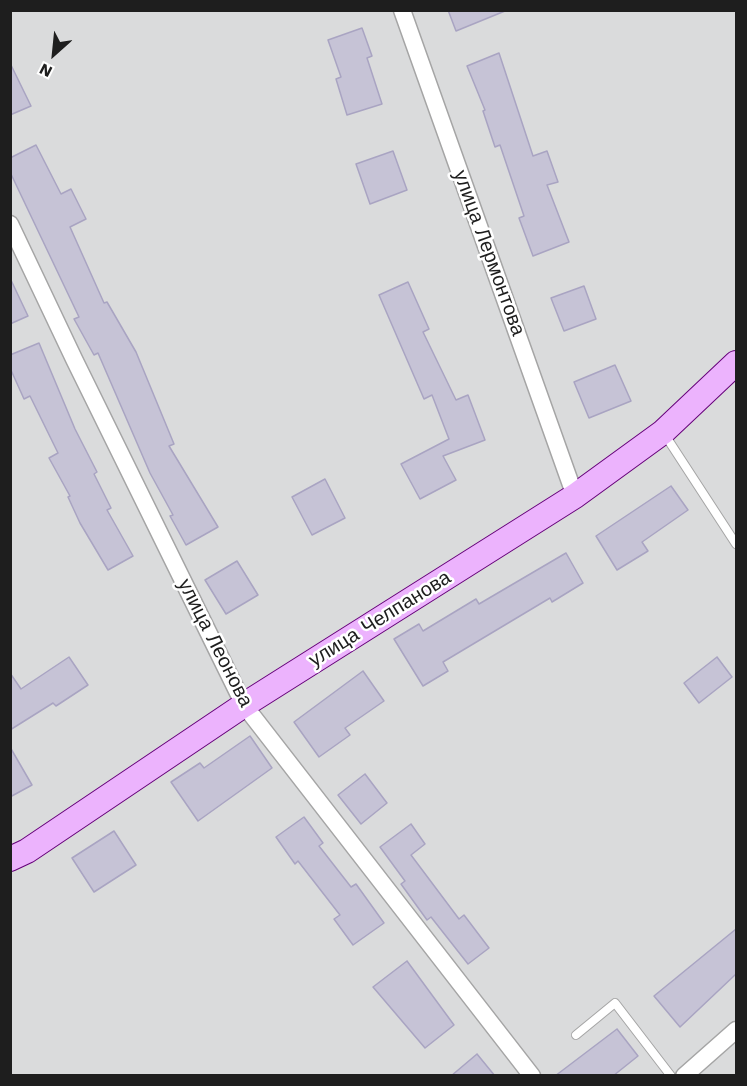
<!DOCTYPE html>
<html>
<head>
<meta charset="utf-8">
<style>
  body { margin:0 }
  #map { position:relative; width:747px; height:1086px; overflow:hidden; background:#e8e3ef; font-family:"Work Sans",sans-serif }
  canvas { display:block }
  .frame { position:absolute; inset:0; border:12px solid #1e1e1e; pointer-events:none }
  .north { position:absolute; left:24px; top:24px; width:60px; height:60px; -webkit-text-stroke:4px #fff; paint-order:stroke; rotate:207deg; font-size:16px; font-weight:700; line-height:24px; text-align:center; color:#1e1e1e }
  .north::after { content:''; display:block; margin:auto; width:21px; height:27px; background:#1e1e1e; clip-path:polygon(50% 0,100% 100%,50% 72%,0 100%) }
</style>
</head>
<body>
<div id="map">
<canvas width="747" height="1086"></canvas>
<div class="frame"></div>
<div class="north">N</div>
</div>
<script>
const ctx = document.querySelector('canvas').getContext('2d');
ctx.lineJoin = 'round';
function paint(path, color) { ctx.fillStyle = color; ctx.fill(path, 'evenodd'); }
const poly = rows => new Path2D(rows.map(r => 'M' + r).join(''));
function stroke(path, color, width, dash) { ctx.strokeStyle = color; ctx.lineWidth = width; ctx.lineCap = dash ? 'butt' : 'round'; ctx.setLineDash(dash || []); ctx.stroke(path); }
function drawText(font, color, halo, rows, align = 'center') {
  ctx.font = font + ' "Work Sans",sans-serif'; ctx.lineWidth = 5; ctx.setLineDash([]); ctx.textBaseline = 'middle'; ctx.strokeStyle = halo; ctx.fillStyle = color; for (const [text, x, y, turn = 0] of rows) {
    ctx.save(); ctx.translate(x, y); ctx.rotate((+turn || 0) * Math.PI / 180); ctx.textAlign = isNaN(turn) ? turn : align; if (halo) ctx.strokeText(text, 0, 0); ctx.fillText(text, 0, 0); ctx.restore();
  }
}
const residential = poly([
  [11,11,736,11,736,1075,11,1075]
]);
const building = poly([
  [448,10,505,10,505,11,456,31,448,10],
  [362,28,372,56,367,58,382,104,347,115,336,79,341,77,328,40,362,28],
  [499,53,533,156,547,151,558,182,547,185,569,242,533,256,519,218,524,216,500,145,495,147,483,111,485,110,467,66,499,53],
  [10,63,31,106,10,115,10,63],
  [36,145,61,194,71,189,86,219,70,227,104,303,107,302,136,352,174,444,169,446,218,527,186,545,170,516,173,515,150,473,98,353,94,355,74,319,79,317,10,172,10,158,36,145],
  [393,151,407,190,370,204,356,164,393,151],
  [10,278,28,316,10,324,10,278],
  [408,282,429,329,423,332,456,400,468,395,485,440,443,456,456,480,420,499,401,464,449,439,432,395,424,399,379,295,408,282],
  [584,286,596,319,564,331,551,298,584,286],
  [39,343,75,429,97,472,94,474,111,508,107,510,133,556,108,570,80,523,68,497,70,496,49,458,58,453,30,396,24,399,10,368,10,355,39,343],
  [615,365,631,401,589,418,574,382,615,365],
  [325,479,345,518,312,535,292,497,325,479],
  [671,486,688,510,642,542,648,551,617,570,596,536,671,486],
  [566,553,583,583,552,602,550,598,443,662,448,671,423,686,394,639,419,624,423,631,476,599,479,604,566,553],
  [237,561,258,595,226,614,205,580,237,561],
  [69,657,88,685,56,706,53,703,10,730,10,673,21,689,69,657],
  [717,657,732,677,699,703,684,683,717,657],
  [363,671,384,701,345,728,350,735,319,757,294,722,363,671],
  [250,736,272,768,198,821,171,782,200,763,204,768,250,736],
  [10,747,32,785,10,797,10,747],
  [365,774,387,803,361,824,338,795,365,774],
  [304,817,323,843,319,846,351,887,356,884,384,923,353,945,334,919,340,915,298,861,295,864,276,837,304,817],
  [411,824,425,844,411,855,459,919,464,915,489,948,468,964,431,917,427,920,401,884,405,881,380,847,411,824],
  [114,831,136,865,94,892,72,858,114,831],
  [736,929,736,974,680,1027,654,996,736,929],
  [407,961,454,1025,425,1048,373,987,407,961],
  [617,1029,638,1056,613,1076,555,1076,617,1029],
  [477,1054,495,1076,451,1076,477,1054]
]);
const lane = poly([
  [665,435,736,544],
  [576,1035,615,1003,671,1076]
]);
const street = poly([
  [402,10,575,496],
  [10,224,74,359,244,705,532,1076],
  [684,1076,736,1030]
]);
const secondary = poly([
  [10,859,27,851,244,705,575,496,663,432,736,363]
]);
const streetNames = [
  ["улица Лермонтова",489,253,70],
  ["улица Челпанова",380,619,-32],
  ["улица Леонова",215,643,63]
];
paint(residential, '#dadbdc');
paint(building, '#c6c3d6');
stroke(building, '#a9a4c2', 1.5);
stroke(lane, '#a5a5a5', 10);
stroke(street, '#a5a5a5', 19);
stroke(secondary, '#650079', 26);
stroke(lane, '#fff', 8);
stroke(street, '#fff', 16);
stroke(secondary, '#ecb3fd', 24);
drawText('20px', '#1e1e1e', '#fff', streetNames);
</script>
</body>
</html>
